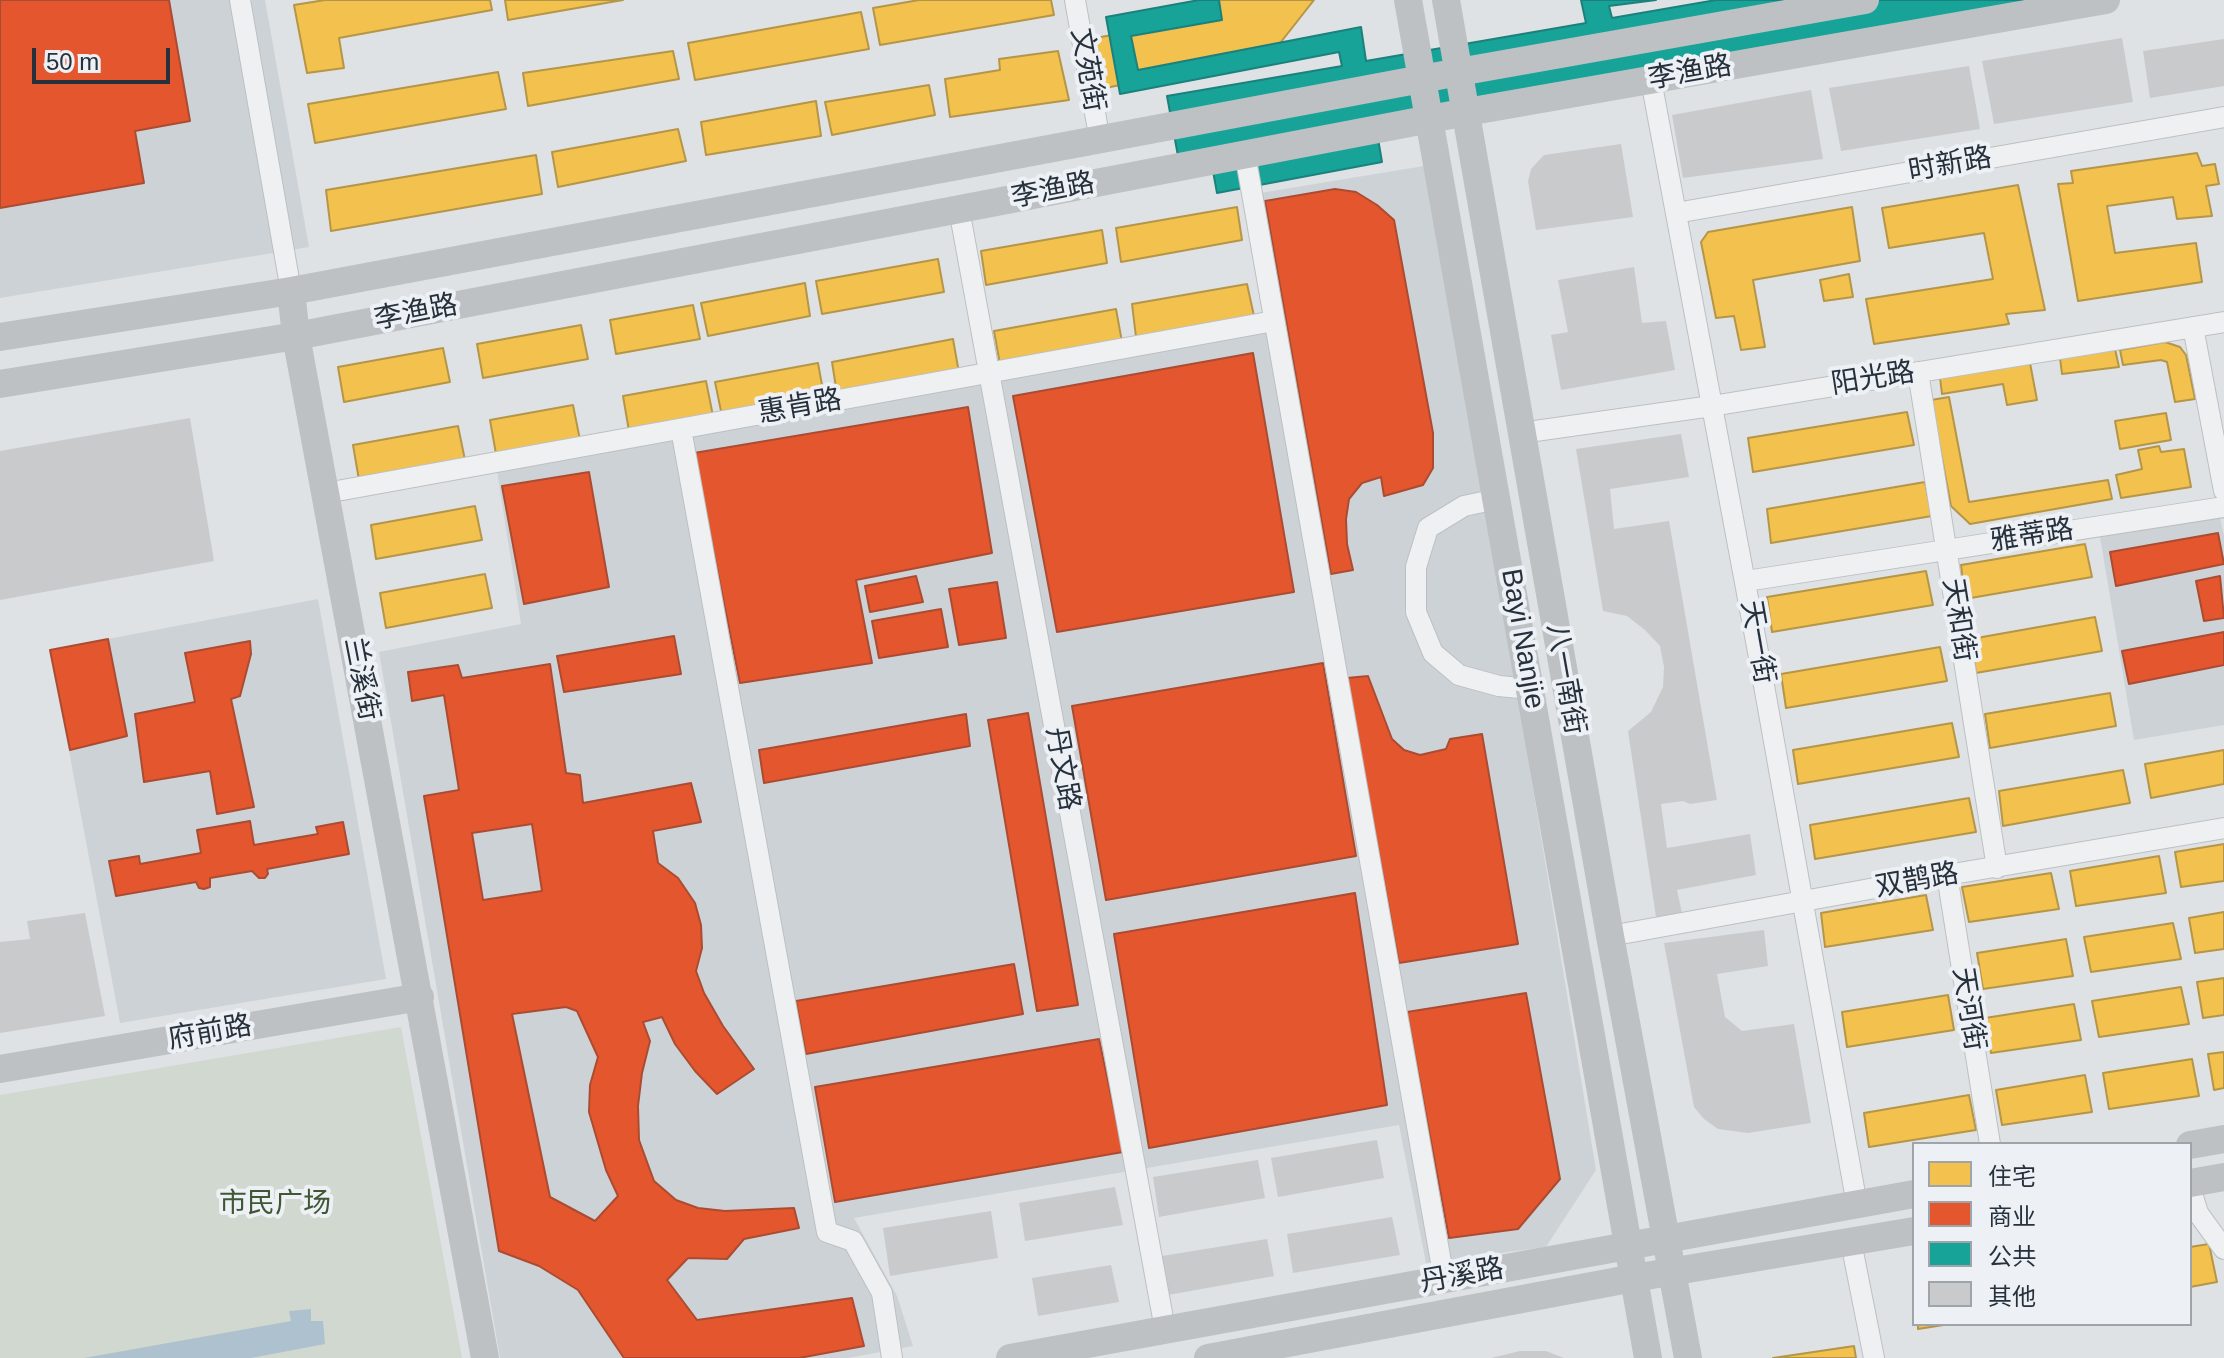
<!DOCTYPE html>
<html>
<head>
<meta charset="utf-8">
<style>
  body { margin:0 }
  #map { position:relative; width:2224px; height:1358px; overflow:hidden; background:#dfe2e4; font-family:Helvetica,"Noto Sans SC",sans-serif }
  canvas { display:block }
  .legend { position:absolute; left:1912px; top:1142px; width:280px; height:184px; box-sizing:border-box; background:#edf0f4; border:2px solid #9ea4aa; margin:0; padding:10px 14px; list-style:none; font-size:24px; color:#27313c }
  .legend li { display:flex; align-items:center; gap:16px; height:40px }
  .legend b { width:40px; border:2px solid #9ea4aa }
  .scale { position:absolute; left:32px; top:48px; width:138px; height:36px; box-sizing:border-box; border:4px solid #27313c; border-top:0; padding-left:10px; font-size:24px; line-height:28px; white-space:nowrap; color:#27313c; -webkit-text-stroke:6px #edf0f4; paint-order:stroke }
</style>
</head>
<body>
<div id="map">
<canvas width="2224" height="1358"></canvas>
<ul class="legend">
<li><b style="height:22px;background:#f2c14e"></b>住宅</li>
<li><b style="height:22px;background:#e4572e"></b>商业</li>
<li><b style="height:22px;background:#17a398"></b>公共</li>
<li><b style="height:22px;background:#c8cacc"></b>其他</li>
</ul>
<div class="scale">50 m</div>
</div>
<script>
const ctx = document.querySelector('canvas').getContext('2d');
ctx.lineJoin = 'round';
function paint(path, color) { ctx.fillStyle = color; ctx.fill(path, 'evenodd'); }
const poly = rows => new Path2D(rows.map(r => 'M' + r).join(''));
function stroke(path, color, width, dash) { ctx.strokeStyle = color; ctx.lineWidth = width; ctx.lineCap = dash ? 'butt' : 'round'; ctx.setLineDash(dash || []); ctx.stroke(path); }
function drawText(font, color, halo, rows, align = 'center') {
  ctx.font = font + ' Helvetica,"Noto Sans SC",sans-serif'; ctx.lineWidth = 8; ctx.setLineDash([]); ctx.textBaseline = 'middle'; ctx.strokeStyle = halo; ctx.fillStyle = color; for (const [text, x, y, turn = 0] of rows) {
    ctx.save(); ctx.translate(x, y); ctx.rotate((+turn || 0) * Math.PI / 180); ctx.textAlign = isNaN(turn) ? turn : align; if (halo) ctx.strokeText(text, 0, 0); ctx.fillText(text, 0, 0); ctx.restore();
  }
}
const built = poly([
  [0,0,265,0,309,247,0,298],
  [1430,165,1596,1170,1546,1247,1426,1263,1399,1125,854,1218,897,1296,913,1346,848,1358,500,1358,379,652,521,624,497,471,1268,331,1242,196],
  [2220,518,2224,536,2224,725,2134,740,2100,537],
  [318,599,386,979,120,1023,50,650]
]);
const green = poly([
  [401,1027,462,1358,0,1358,0,1095]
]);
const water = poly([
  [311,1309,311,1321,323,1321,325,1344,251,1358,84,1358,291,1321,289,1311]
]);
const homes = poly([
  [325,0,490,0,492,10,339,38,344,68,307,73,294,5,325,0],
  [505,0,623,0,508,20,505,0],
  [919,0,1051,0,1054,15,880,45,873,8,919,0],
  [1200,0,1314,0,1270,56,1105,88,1095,38,1204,19,1200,0],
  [861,12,869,49,695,80,688,43,861,12],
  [673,51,679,79,528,106,523,73,673,51],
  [1058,51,1069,100,950,117,945,79,1000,70,999,59,1058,51],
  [498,72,506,109,315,143,308,104,498,72],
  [929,85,935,115,832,135,825,102,929,85],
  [816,101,821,136,706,155,701,122,816,101],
  [678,129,686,161,558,187,552,152,678,129],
  [2197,153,2202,166,2215,164,2219,184,2206,186,2212,216,2177,219,2173,197,2107,206,2115,253,2196,243,2202,282,2078,301,2058,184,2073,183,2071,171,2197,153],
  [536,155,542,194,331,231,326,190,536,155],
  [2018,185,2045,310,2006,314,2009,324,1874,344,1866,299,1993,279,1984,233,1889,248,1882,208,2018,185],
  [1237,207,1242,240,1121,262,1116,228,1237,207],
  [1852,207,1860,261,1753,280,1765,347,1741,350,1734,316,1716,318,1701,242,1708,232,1852,207],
  [1102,230,1107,263,986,285,981,251,1102,230],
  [938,259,944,292,822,314,816,281,938,259],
  [1849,274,1853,297,1824,301,1820,280,1849,274],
  [805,283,810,316,708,336,701,303,805,283],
  [1247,284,1254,316,1136,337,1132,304,1247,284],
  [693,305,700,339,616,354,610,320,693,305],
  [1116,309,1122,342,1000,364,994,331,1116,309],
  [581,325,588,359,483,378,477,344,581,325],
  [953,339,959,373,837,394,832,362,953,339],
  [2165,342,2180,347,2186,355,2195,399,2175,402,2167,362,2161,360,2123,365,2120,350,2165,342],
  [443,348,450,382,344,402,338,367,443,348],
  [2115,349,2119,367,2062,374,2060,358,2115,349],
  [818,363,824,396,722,416,715,382,818,363],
  [2030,363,2037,400,2007,405,2003,384,1942,394,1940,378,2030,363],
  [706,381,713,416,629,431,623,396,706,381],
  [1949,397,1969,502,2108,480,2112,499,1970,524,1951,506,1931,400,1949,397],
  [573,405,580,440,496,454,490,420,573,405],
  [1907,412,1914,445,1753,472,1748,438,1907,412],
  [2166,413,2171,440,2120,449,2115,421,2166,413],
  [458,426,465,460,359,480,353,445,458,426],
  [2159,446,2161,452,2184,449,2191,487,2121,498,2116,475,2142,469,2138,450,2159,446],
  [1925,482,1932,516,1771,543,1767,509,1925,482],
  [475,506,482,540,376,559,371,525,475,506],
  [2085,544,2092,577,1965,599,1961,565,2085,544],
  [1926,571,1933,605,1772,632,1767,597,1926,571],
  [485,574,492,608,386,628,380,593,485,574],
  [2095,617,2102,651,1976,673,1971,639,2095,617],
  [1940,647,1947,681,1786,708,1781,674,1940,647],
  [2110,693,2116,726,1990,748,1985,714,2110,693],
  [1952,723,1959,757,1798,784,1793,750,1952,723],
  [2224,750,2224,784,2151,798,2145,764,2224,750],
  [2123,770,2130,803,2003,826,1999,791,2123,770],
  [1969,798,1976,832,1815,859,1810,825,1969,798],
  [2224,844,2224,881,2181,887,2175,852,2224,844],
  [2159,856,2166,893,2076,906,2070,871,2159,856],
  [2051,873,2059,909,1969,922,1962,887,2051,873],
  [1926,895,1933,930,1825,947,1821,913,1926,895],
  [2224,912,2224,949,2195,953,2189,918,2224,912],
  [2173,923,2181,959,2091,972,2084,937,2173,923],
  [2066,939,2073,976,1983,989,1977,953,2066,939],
  [2224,978,2224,1015,2203,1018,2197,982,2224,978],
  [2181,987,2189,1024,2099,1037,2092,1001,2181,987],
  [1948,995,1954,1030,1847,1047,1842,1012,1948,995],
  [2074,1004,2081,1040,1991,1053,1985,1018,2074,1004],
  [2224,1052,2224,1088,2214,1090,2208,1054,2224,1052],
  [2192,1059,2199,1096,2109,1109,2103,1073,2192,1059],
  [2085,1075,2092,1112,2002,1125,1996,1090,2085,1075],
  [1969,1095,1976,1130,1869,1147,1864,1113,1969,1095],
  [2209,1244,2217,1282,2190,1287,2190,1247,2209,1244],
  [1918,1324,1950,1324,1918,1329,1918,1324],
  [1854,1346,1856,1358,1773,1358,1854,1346]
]);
const shops = poly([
  [0,0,169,0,190,121,135,131,144,183,0,208,0,0],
  [1335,189,1356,192,1377,205,1394,220,1433,433,1433,468,1423,485,1384,496,1381,477,1362,483,1349,499,1346,519,1347,544,1353,570,1331,574,1265,201,1335,189],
  [1253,353,1294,592,1057,632,1013,396,1253,353],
  [968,407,992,553,856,580,872,663,740,683,694,453,968,407],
  [589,472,609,587,524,604,502,486,589,472],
  [2218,533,2224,564,2116,586,2110,552,2218,533],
  [916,576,923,602,870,612,865,586,916,576],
  [2220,576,2224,618,2204,621,2196,581,2220,576],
  [997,582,1006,638,959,645,949,589,997,582],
  [941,609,948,647,879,658,872,621,941,609],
  [2224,632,2224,665,2129,684,2122,651,2224,632],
  [674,636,681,674,564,692,557,656,674,636],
  [108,639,127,736,70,750,50,650,108,639],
  [250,641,251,654,240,696,231,699,254,807,217,814,210,771,144,782,135,714,195,702,185,653,250,641],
  [1323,663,1356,856,1106,900,1072,706,1323,663],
  [550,664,566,773,580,775,583,803,691,783,701,822,653,831,658,863,678,878,695,903,701,925,702,948,696,971,704,993,723,1026,754,1069,717,1094,695,1071,675,1044,662,1017,643,1022,650,1041,642,1073,638,1106,639,1140,654,1181,676,1200,698,1208,725,1211,794,1208,799,1228,744,1239,727,1259,688,1258,667,1280,697,1320,852,1298,864,1346,799,1358,624,1358,578,1290,539,1266,499,1251,424,796,459,790,444,695,412,701,408,672,458,665,462,678,550,664],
  [532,824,542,891,483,900,472,833,532,824],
  [566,1007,577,1011,598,1057,590,1085,589,1112,606,1170,618,1196,595,1221,550,1197,512,1014,566,1007],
  [1368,676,1392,739,1404,750,1420,755,1446,749,1450,739,1482,734,1518,944,1399,963,1347,678,1368,676],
  [1028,713,1078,1005,1037,1011,988,720,1028,713],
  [966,714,970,746,764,783,759,750,966,714],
  [250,821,254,845,318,834,316,827,343,822,349,854,267,869,268,874,265,878,259,878,252,871,210,878,210,887,204,889,199,888,196,882,116,896,109,861,139,856,140,864,201,853,197,830,250,821],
  [1355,893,1387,1105,1149,1148,1114,934,1355,893],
  [1014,964,1023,1014,806,1054,796,1001,1014,964],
  [1526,993,1560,1179,1518,1229,1449,1238,1407,1012,1526,993],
  [1099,1039,1123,1152,835,1202,815,1087,1099,1039]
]);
const public = poly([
  [1199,0,1219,0,1222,20,1131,36,1138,70,1361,27,1366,61,1586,23,1581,0,1656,0,1609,6,1612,18,1716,0,2061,0,1375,121,1382,162,1217,193,1213,171,1178,156,1167,96,1342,66,1339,52,1120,94,1106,17,1199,0]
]);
const building = poly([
  [2122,38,2133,102,1994,124,1982,61],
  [2224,39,2224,86,2150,98,2143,51],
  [1969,66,1980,129,1841,151,1829,88],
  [1811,90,1823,159,1683,178,1672,115],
  [1621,144,1633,217,1536,230,1528,181,1531,169,1544,155],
  [1634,267,1642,323,1666,321,1675,370,1561,390,1551,335,1568,332,1558,280],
  [190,418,214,561,0,600,0,451],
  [1681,434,1689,477,1610,489,1614,529,1669,521,1717,800,1690,804,1683,801,1661,804,1667,848,1750,834,1756,875,1677,890,1682,913,1656,917,1628,731,1651,712,1663,687,1664,667,1660,646,1645,630,1627,616,1603,611,1576,449],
  [85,913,105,1016,0,1033,0,942,30,939,27,921],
  [1764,930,1768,966,1717,974,1725,1017,1742,1031,1794,1024,1811,1123,1748,1133,1718,1129,1704,1119,1694,1107,1664,943],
  [1377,1140,1384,1178,1278,1197,1271,1158],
  [1258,1160,1265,1198,1159,1217,1153,1177],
  [1115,1187,1123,1225,1025,1241,1019,1203],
  [991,1211,998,1258,890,1276,883,1228],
  [1392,1217,1400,1255,1293,1273,1287,1234],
  [1267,1239,1274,1276,1168,1295,1162,1256],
  [1111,1265,1119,1302,1038,1316,1032,1278],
  [1520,1351,1546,1351,1564,1358,1491,1358]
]);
const street = poly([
  [240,0,291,291],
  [1075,0,1100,141],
  [1651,80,1758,652,1857,1205],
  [1245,154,1444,1279],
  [959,209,1165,1329],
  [1676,213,2224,117],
  [2193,327,2224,491],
  [1918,372,1997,868],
  [681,429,827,1232,853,1241,882,1293,892,1358],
  [1521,433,1712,406,2224,322],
  [326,493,1274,321],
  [1497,499,1464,506,1428,528,1416,567,1416,612,1433,653,1459,675,1499,686,1530,689],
  [1746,581,2224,507],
  [1947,875,1990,1144],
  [1610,936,1947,875,2224,828],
  [2190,1187,2198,1213,2224,1249],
  [1851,1242,1874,1358]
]);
const secondary = poly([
  [1408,0,1648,1358],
  [1446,0,1610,936,1688,1358],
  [291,291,296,336,485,1358],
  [0,337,291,291,1459,72,1865,0],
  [0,384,296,336,1467,112,2106,0],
  [0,1069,420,997],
  [2190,1145,2224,1139],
  [2190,1183,2224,1177],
  [1010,1358,1914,1194],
  [1208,1358,1634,1278,1914,1231]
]);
const streetNames = [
  ["文苑街",1087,70,80],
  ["李渔路",1690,73,-10],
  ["时新路",1950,165,-10],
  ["李渔路",1053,191,-11],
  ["李渔路",416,313,-11],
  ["阳光路",1873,379,-9],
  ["惠肯路",800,407,-10],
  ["雅蒂路",2032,536,-9],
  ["天和街",1958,620,81],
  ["Bayi Nanjie",1522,639,80],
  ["天一街",1757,642,80],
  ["兰溪街",361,679,79],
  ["八一南街",1565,679,80],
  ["丹文路",1062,769,80],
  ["双鹊路",1917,881,-10],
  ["天河街",1968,1009,81],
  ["府前路",210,1033,-10],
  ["丹溪路",1462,1276,-10]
];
const parkNames = [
  ["市民广场",275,1204]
];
paint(built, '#cdd2d7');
paint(green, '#d1d8d0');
paint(water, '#aec1ce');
paint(homes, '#f2c14e');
stroke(homes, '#b59649', 2);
paint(shops, '#e4572e');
stroke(shops, '#ab4c32', 2);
paint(public, '#17a398');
stroke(public, '#1c817c', 2);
paint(building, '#c8cacc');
stroke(street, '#bdc0c2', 22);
stroke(street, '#eff0f1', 20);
stroke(secondary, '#bdc1c4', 28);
drawText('28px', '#27313c', '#edf0f4', streetNames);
drawText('28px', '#3f5735', '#edf0f4', parkNames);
</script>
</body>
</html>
